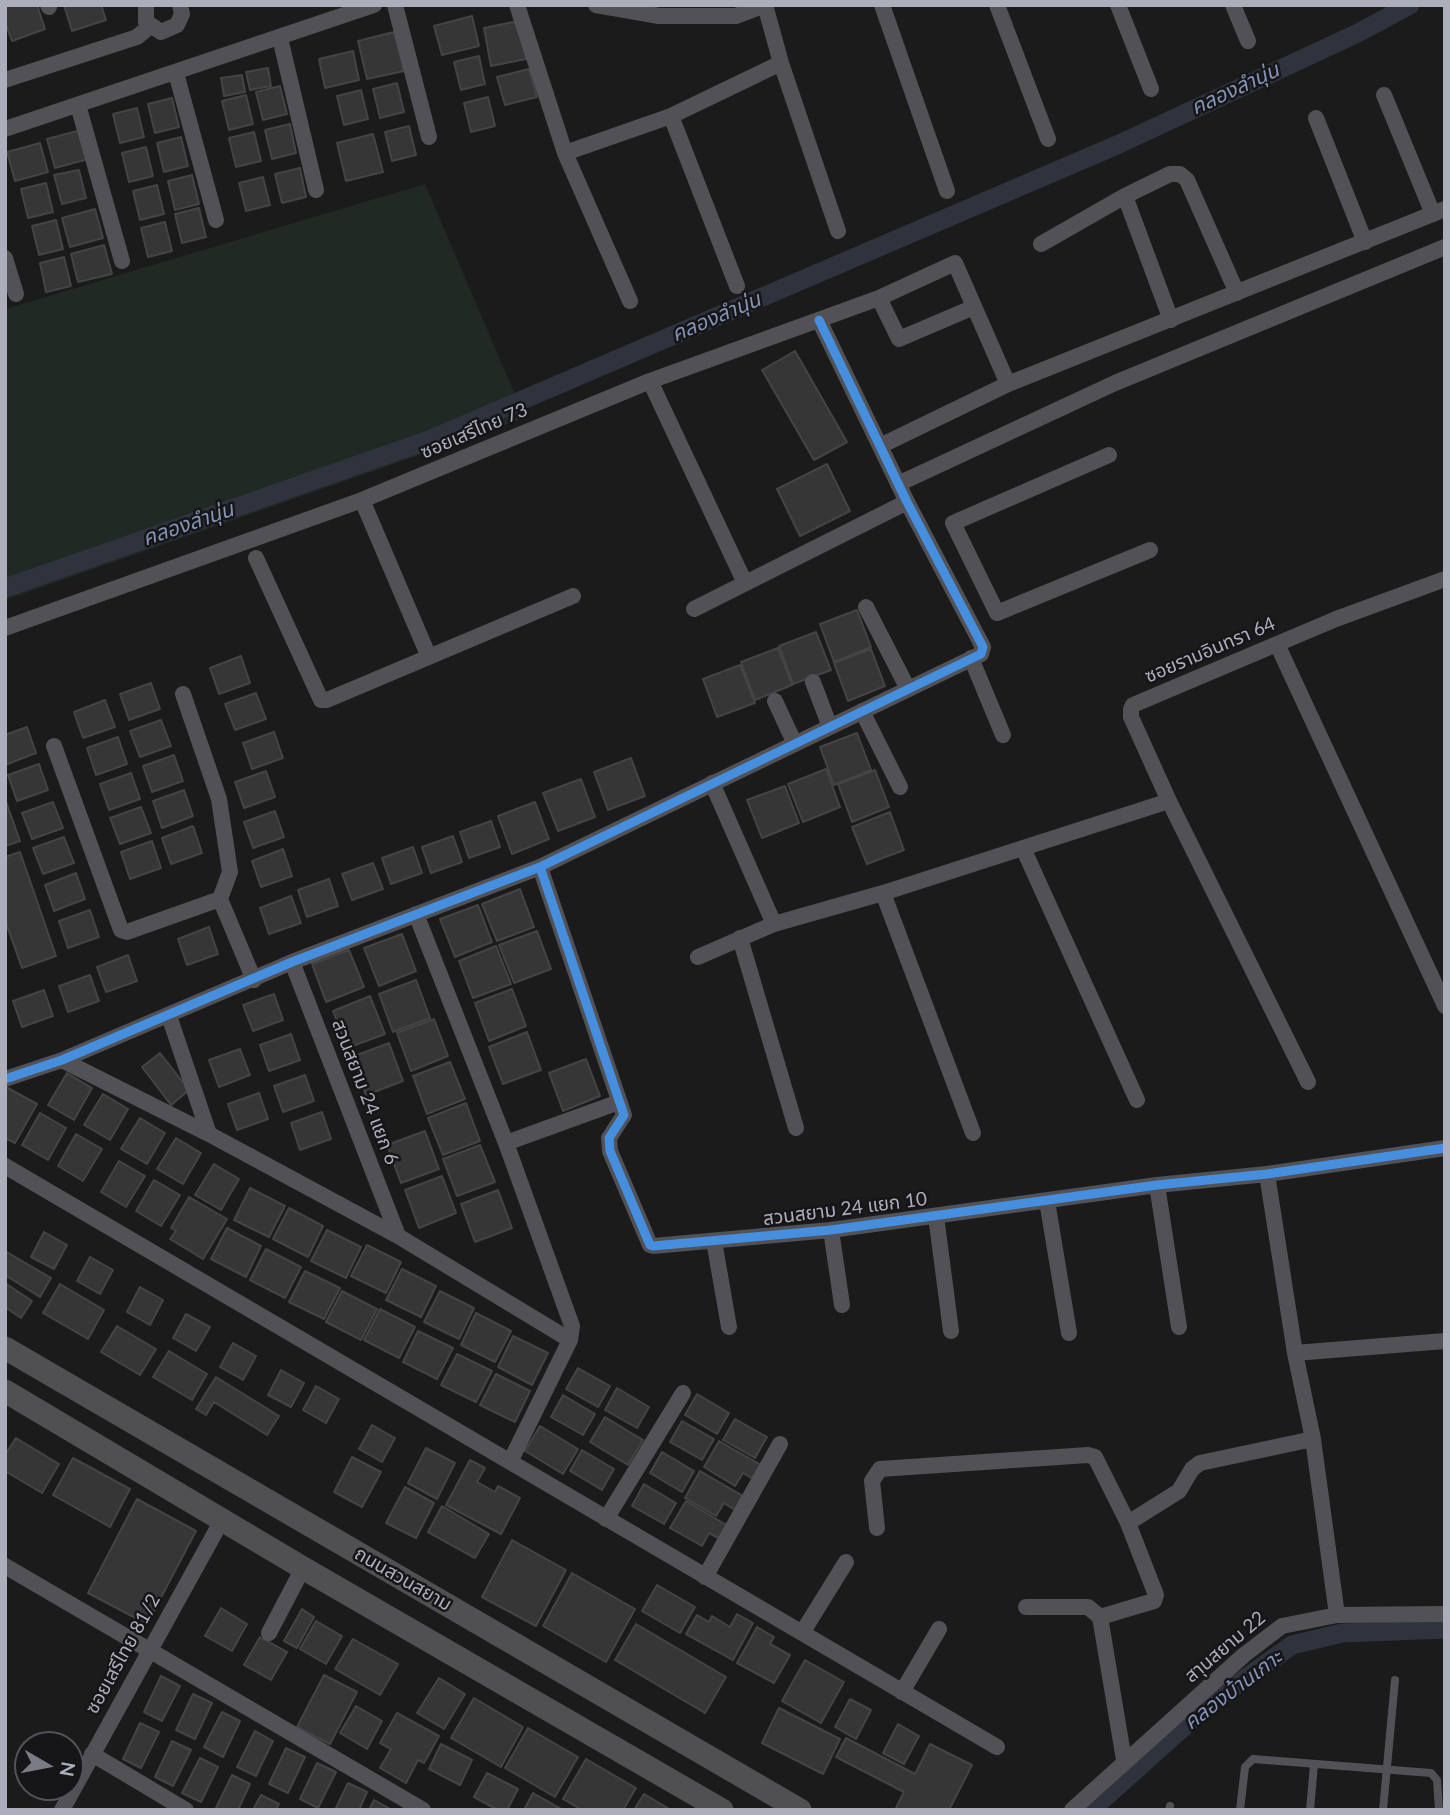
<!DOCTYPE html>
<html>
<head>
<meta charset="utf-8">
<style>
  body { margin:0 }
  #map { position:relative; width:1450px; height:1815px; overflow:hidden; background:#1b1b1b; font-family:Lato,sans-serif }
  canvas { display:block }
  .frame { position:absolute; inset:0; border:7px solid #adaebc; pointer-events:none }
  .north { position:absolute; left:14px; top:1731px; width:70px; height:70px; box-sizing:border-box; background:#161518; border:2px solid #52525a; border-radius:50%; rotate:100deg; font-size:19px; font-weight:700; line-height:28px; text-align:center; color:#adaebc }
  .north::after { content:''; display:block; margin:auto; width:24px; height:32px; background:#7a7b84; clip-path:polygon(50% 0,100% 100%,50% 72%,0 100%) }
</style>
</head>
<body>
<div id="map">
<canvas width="1450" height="1815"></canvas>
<div class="frame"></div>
<div class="north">N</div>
</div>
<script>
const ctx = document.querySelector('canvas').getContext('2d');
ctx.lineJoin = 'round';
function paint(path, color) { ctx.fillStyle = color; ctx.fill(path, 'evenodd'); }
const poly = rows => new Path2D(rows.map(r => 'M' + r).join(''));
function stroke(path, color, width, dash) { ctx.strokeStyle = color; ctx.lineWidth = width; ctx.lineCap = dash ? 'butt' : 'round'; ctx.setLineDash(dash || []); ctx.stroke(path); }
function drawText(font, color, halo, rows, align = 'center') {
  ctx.font = font + ' Lato,"Noto Sans Thai",sans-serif'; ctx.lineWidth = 5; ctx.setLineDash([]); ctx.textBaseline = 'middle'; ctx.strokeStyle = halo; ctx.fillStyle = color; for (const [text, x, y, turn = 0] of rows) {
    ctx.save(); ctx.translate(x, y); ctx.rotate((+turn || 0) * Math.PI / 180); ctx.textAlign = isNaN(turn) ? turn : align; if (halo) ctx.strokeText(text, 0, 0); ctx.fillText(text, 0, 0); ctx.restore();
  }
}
const green = poly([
  [425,184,525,418,5,600,5,309]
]);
const canal = poly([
  [5,588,429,440,1117,145,1358,33,1410,5],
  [1091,1810,1207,1706,1292,1645,1342,1633,1445,1629]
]);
const building = poly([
  [5,5,37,5,45,29,12,41,5,22,5,5],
  [64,5,101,5,106,20,72,31,64,5],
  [472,16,479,46,442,55,434,26,472,16],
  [518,21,526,59,491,66,484,28,518,21],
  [394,32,404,71,367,79,358,41,394,32],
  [353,51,359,80,325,88,319,59,353,51],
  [479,56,485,84,461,90,454,62,479,56],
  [268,68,271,86,250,90,246,72,268,68],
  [529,69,537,97,505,105,497,77,529,69],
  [242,75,245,92,224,96,221,78,242,75],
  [397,83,404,112,380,118,373,89,397,83],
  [280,86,287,114,263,120,256,92,280,86],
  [361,90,368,119,344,125,337,96,361,90],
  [246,95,253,124,229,130,222,101,246,95],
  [488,97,495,126,471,132,464,103,488,97],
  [172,98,179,127,155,133,148,104,172,98],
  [137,108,144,137,120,143,113,114,137,108],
  [290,124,296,153,272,159,265,130,290,124],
  [409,126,416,155,392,161,385,132,409,126],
  [81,130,88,159,55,168,47,139,81,130],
  [254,132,261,161,236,167,229,138,254,132],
  [373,134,383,172,346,181,337,143,373,134],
  [181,137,188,166,164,172,157,143,181,137],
  [40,143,48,172,15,181,7,152,40,143],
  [146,147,153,176,129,182,122,153,146,147],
  [300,168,306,197,282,203,275,174,300,168],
  [79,170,86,198,62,204,54,175,79,170],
  [192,175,199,204,175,210,168,181,192,175],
  [263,177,270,205,246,211,239,183,263,177],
  [46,183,53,212,28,218,21,189,46,183],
  [157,185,164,214,140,220,133,191,157,185],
  [199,208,206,237,182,243,175,214,199,208],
  [95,209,103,238,70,247,62,218,95,209],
  [56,220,63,249,39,255,32,226,56,220],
  [165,222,172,251,148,257,141,228,165,222],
  [104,245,112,274,78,282,71,254,104,245],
  [64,257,71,286,46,292,40,263,64,257],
  [795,351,847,442,814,460,762,370,795,351],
  [827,464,850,511,800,536,777,489,827,464],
  [857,610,871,647,834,662,820,624,857,610],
  [816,632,831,670,793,684,779,646,816,632],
  [778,648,792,685,755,700,741,662,778,648],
  [871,649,885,686,848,701,834,663,871,649],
  [241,656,250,683,219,694,210,668,241,656],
  [740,665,755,703,717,717,703,679,740,665],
  [151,683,160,709,129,720,120,694,151,683],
  [256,693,266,719,235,730,225,704,256,693],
  [105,700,115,727,83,738,74,712,105,700],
  [161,720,171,746,140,757,130,731,161,720],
  [27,727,36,753,5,765,5,735,27,727],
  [274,732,283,758,252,769,243,743,274,732],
  [857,733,871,770,834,785,820,747,857,733],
  [118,737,127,764,96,775,87,748,118,737],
  [174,755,183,781,152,792,143,766,174,755],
  [631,758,645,796,608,810,594,772,631,758],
  [39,764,48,790,17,801,8,775,39,764],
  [826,769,840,807,803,822,788,784,826,769],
  [875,770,889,807,852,822,838,784,875,770],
  [266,771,275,797,244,808,235,782,266,771],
  [131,773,140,799,109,810,100,784,131,773],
  [581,779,595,817,558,831,543,793,581,779],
  [785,786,799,823,762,838,747,800,785,786],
  [184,790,193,816,162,828,153,801,184,790],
  [5,799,20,841,5,846,5,799],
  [53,802,63,828,32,839,22,813,53,802],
  [535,802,549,839,512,854,498,816,535,802],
  [141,807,151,833,120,844,110,818,141,807],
  [275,811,284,837,253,848,244,822,275,811],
  [890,812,904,850,867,864,852,827,890,812],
  [491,821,500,847,469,858,460,832,491,821],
  [193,826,202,853,171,864,162,838,193,826],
  [453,836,462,862,431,873,422,847,453,836],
  [64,837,74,863,43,874,33,848,64,837],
  [152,841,161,868,130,879,121,852,152,841],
  [413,847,422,873,391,884,382,858,413,847],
  [283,849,292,876,261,887,252,861,283,849],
  [20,852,56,956,22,968,5,920,5,857,20,852],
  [373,863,383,889,352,900,342,874,373,863],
  [76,873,85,899,54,911,45,885,76,873],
  [329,879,338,906,307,917,298,890,329,879],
  [520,889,534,927,497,941,482,904,520,889],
  [291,896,301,923,269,934,260,908,291,896],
  [478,905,492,942,455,957,440,919,478,905],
  [90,910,99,937,68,948,59,921,90,910],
  [209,927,218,954,187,965,178,939,209,927],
  [537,931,551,969,514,983,499,945,537,931],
  [402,934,416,971,379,986,364,948,402,934],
  [496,946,511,984,473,998,459,961,496,946],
  [349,950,364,987,326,1002,312,964,349,950],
  [128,955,137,981,106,992,97,967,128,955],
  [90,975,99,1001,68,1012,59,986,90,975],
  [416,980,430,1018,393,1032,379,994,416,980],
  [512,989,526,1026,489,1041,475,1003,512,989],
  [44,990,53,1016,22,1027,13,1001,44,990],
  [274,994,283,1020,253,1031,243,1005,274,994],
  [370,996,385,1034,347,1048,333,1011,370,996],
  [434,1019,448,1056,411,1071,397,1033,434,1019],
  [527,1032,541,1070,503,1084,489,1047,527,1032],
  [291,1034,300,1060,269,1071,260,1045,291,1034],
  [389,1043,403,1081,366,1095,352,1057,389,1043],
  [240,1049,250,1075,219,1087,209,1060,240,1049],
  [160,1053,189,1090,171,1105,142,1067,160,1053],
  [586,1059,600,1096,563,1111,549,1073,586,1059],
  [450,1062,465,1099,427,1114,413,1076,450,1062],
  [67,1073,92,1088,74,1120,48,1105,67,1073],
  [305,1075,314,1101,283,1112,274,1086,305,1075],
  [6,1087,37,1104,15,1143,5,1138,6,1087],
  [259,1093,268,1119,237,1130,228,1104,259,1093],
  [103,1094,128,1109,110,1140,84,1125,103,1094],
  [466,1103,480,1141,443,1155,428,1118,466,1103],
  [322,1112,331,1139,300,1150,291,1123,322,1112],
  [40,1113,66,1128,48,1160,22,1145,40,1113],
  [140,1118,165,1133,147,1164,121,1149,140,1118],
  [425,1131,439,1169,401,1183,387,1145,425,1131],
  [76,1134,102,1149,83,1181,58,1166,76,1134],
  [176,1138,201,1153,183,1184,157,1169,176,1138],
  [480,1145,495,1182,457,1196,443,1159,480,1145],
  [119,1161,145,1176,126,1207,101,1192,119,1161],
  [214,1164,239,1179,221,1210,195,1195,214,1164],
  [442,1176,456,1213,419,1228,405,1190,442,1176],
  [154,1180,180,1195,161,1226,136,1211,154,1180],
  [250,1188,285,1206,269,1237,234,1220,250,1188],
  [498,1190,512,1228,475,1242,461,1204,498,1190],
  [189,1197,227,1219,203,1259,170,1239,176,1231,171,1228,189,1197],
  [289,1208,323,1226,308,1257,273,1239,289,1208],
  [227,1228,261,1246,246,1277,211,1259,227,1228],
  [327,1230,361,1247,346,1278,311,1261,327,1230],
  [44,1232,67,1245,54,1269,31,1257,44,1232],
  [367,1245,401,1262,386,1293,351,1276,367,1245],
  [266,1249,301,1267,285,1298,250,1280,266,1249],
  [5,1251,51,1278,40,1297,5,1275,5,1251],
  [90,1257,113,1270,100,1294,77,1281,90,1257],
  [402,1269,436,1286,421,1317,386,1300,402,1269],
  [305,1271,340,1288,324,1319,289,1302,305,1271],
  [5,1283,32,1301,21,1318,5,1307,5,1283],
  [60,1284,104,1310,88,1339,43,1313,60,1284],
  [140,1287,163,1300,150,1325,127,1312,140,1287],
  [342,1291,377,1309,361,1340,326,1322,342,1291],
  [440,1291,474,1308,459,1339,424,1322,440,1291],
  [380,1309,415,1327,399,1358,364,1340,380,1309],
  [476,1313,511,1331,495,1362,461,1345,476,1313],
  [186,1314,210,1327,196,1351,173,1338,186,1314],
  [117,1326,156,1349,140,1375,101,1352,117,1326],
  [418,1331,453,1348,437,1379,403,1362,418,1331],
  [513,1336,548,1353,532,1385,498,1367,513,1336],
  [233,1343,256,1356,243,1380,220,1367,233,1343],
  [169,1351,207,1374,192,1400,153,1377,169,1351],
  [457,1354,492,1371,476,1402,441,1385,457,1354],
  [578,1368,610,1386,598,1407,566,1389,578,1368],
  [281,1370,304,1383,291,1407,268,1395,281,1370],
  [496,1374,530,1391,515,1422,480,1405,496,1374],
  [216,1377,279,1416,267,1435,214,1402,206,1415,196,1409,216,1377],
  [316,1386,339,1399,326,1423,303,1410,316,1386],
  [617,1388,649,1407,637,1428,605,1410,617,1388],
  [697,1394,729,1413,717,1434,685,1415,697,1394],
  [563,1395,595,1414,583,1435,551,1417,563,1395],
  [605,1417,643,1440,628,1465,590,1442,605,1417],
  [735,1419,767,1437,755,1458,723,1440,735,1419],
  [682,1421,714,1439,702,1460,670,1442,682,1421],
  [372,1425,395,1438,382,1462,359,1449,372,1425],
  [540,1426,578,1449,563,1474,525,1451,540,1426],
  [16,1438,59,1464,42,1493,5,1471,5,1455,16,1438],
  [719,1441,761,1465,753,1479,743,1473,735,1486,704,1467,719,1441],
  [426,1448,455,1463,437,1499,408,1483,426,1448],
  [582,1450,614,1469,602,1490,570,1471,582,1450],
  [662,1452,694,1471,682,1492,650,1473,662,1452],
  [352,1457,381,1472,362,1507,334,1492,352,1457],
  [73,1458,130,1489,110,1527,53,1495,73,1458],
  [470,1460,485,1468,477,1482,495,1492,498,1486,520,1498,501,1534,446,1505,470,1460],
  [700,1471,743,1496,735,1510,724,1503,716,1516,685,1498,700,1471],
  [644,1484,676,1503,664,1524,632,1506,644,1484],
  [405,1487,434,1503,416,1538,386,1523,405,1487],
  [137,1499,196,1531,147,1624,88,1593,137,1499],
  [686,1501,728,1526,720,1539,709,1533,702,1546,670,1528,686,1501],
  [442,1506,489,1534,475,1558,428,1532,442,1506],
  [512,1540,566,1570,536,1626,482,1597,512,1540],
  [572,1573,635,1609,606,1662,543,1626,572,1573],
  [657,1585,695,1607,680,1633,642,1611,657,1585],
  [221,1608,247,1624,232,1651,205,1636,221,1608],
  [302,1609,314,1617,297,1648,284,1641,302,1609],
  [737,1614,753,1623,733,1660,686,1634,697,1615,709,1622,712,1616,730,1627,737,1614],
  [316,1621,342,1636,326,1664,300,1649,316,1621],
  [636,1624,726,1677,705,1713,615,1660,636,1624],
  [757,1627,774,1637,770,1644,790,1655,774,1683,737,1663,757,1627],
  [260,1637,287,1652,271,1680,244,1665,260,1637],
  [353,1639,398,1664,380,1695,335,1669,353,1639],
  [805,1660,844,1682,821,1723,782,1701,805,1660],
  [324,1675,357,1692,330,1744,297,1727,324,1675],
  [161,1676,180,1686,162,1721,144,1712,161,1676],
  [439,1678,465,1694,444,1729,417,1713,439,1678],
  [193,1694,212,1703,195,1739,176,1730,193,1694],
  [474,1698,523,1727,501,1767,451,1738,474,1698],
  [850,1699,871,1710,856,1739,835,1727,850,1699],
  [356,1706,382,1721,367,1749,340,1733,356,1706],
  [779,1708,840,1739,823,1774,762,1743,779,1708],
  [222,1712,240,1721,223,1757,204,1747,222,1712],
  [397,1713,439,1736,424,1763,418,1760,406,1783,380,1768,391,1749,380,1743,397,1713],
  [140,1723,159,1732,141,1768,123,1759,140,1723],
  [898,1724,919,1736,904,1764,883,1753,898,1724],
  [528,1728,578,1757,555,1797,505,1768,528,1728],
  [255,1731,273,1741,256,1776,237,1767,255,1731],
  [846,1738,915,1774,930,1744,972,1765,949,1810,895,1810,904,1792,836,1757,846,1738],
  [172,1741,191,1750,173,1786,155,1777,172,1741],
  [441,1744,472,1760,460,1785,429,1769,441,1744],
  [286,1748,305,1757,288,1793,269,1784,286,1748],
  [200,1758,218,1767,201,1802,182,1793,200,1758],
  [586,1759,636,1788,623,1810,582,1810,563,1799,586,1759],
  [317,1763,336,1772,318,1808,300,1799,317,1763],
  [487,1773,518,1789,507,1810,498,1810,474,1797,487,1773],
  [232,1775,250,1784,238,1810,215,1810,232,1775],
  [348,1783,367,1792,359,1810,335,1810,348,1783],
  [533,1793,563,1810,524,1810,533,1793],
  [644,1794,671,1810,634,1810,644,1794],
  [261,1795,279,1804,276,1810,253,1810,261,1795],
  [374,1800,392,1810,369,1810,374,1800]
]);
const lane = poly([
  [1169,1810,1170,1806],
  [1240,1810,1245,1767,1253,1759,1431,1773,1437,1780,1439,1810],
  [1310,1810,1314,1764],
  [1383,1810,1395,1680]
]);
const street = poly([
  [48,5,49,7],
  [146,5,146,22,161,32,177,25,182,14,180,5],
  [395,5,429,137],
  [517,5,565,153,630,301],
  [596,5,659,16,736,16,765,5],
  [765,5,781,63,838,231],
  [882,5,947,191],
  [997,5,1048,139],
  [1118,5,1151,89],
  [1233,5,1248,41],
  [280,38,316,190],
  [176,73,216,220],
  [5,80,137,37,149,27],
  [1384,95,1433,214],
  [78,105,122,261],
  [671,116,737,286],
  [1316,118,1365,242],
  [5,129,374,5],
  [565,153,671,116,781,63],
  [1125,196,1171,320],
  [1041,244,1125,196,1170,174,1180,174,1187,180,1237,293],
  [5,258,16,294],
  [879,298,899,339,974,307],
  [650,381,745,583],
  [880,446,1008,384,1445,209],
  [1109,455,953,523,997,613,1150,550],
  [898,484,1115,383,1445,247],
  [362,500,429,657],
  [256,558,321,700,327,700,573,596],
  [866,607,908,689],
  [694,609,907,502],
  [5,628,362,500,650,381,879,298,955,263,1008,384],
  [1277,644,1445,1006],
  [971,658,1003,735],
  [813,682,830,727],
  [183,694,219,799,230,872,220,899,254,980],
  [775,701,795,744],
  [862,711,900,787],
  [54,746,121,930,127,932,220,899],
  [712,783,774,924],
  [1023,848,1137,1100],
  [540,867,624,1115,609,1138,610,1151,650,1245,653,1246,831,1230,1157,1185,1267,1174,1445,1148],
  [883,893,973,1133],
  [416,914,506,1143,572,1326,570,1340,510,1462],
  [740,938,796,1128],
  [698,957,774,924,883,893,1169,801],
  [292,962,398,1236],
  [169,1016,209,1134],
  [62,1060,209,1134,398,1236,570,1340],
  [5,1079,62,1060,292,962,540,867,981,654,983,647,907,502,819,320],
  [1308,1082,1169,801,1131,717,1131,709,1133,705,1336,619,1445,579],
  [506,1143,619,1102],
  [5,1166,997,1747],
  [1267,1174,1295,1353,1313,1439,1337,1615],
  [1157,1185,1179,1327],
  [1047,1201,1069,1333],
  [936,1216,951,1331],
  [831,1230,842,1305],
  [714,1241,729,1327],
  [1295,1353,1445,1341],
  [606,1519,683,1393],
  [1128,1523,1179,1491,1192,1469,1200,1463,1313,1439],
  [877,1528,872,1481,880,1469,1088,1455,1095,1457,1128,1523,1156,1595,1154,1601,1100,1617],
  [5,1566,423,1810],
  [705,1577,780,1444],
  [1026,1607,1088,1607,1100,1617],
  [1100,1617,1124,1760],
  [269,1633,303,1568],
  [802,1633,846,1562],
  [902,1692,939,1629],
  [92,1754,186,1810],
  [62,1810,222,1520],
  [1072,1810,1244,1655,1282,1626,1337,1615,1445,1614]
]);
const secondary = poly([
  [5,1348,800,1810],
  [5,1391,303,1568,722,1810]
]);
const cycleway = poly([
  [540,867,624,1115,609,1138,610,1151,650,1245,653,1246,831,1230,1157,1185,1267,1174,1445,1148],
  [5,1079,62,1060,292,962,540,867,981,654,983,647,907,502,819,320]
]);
const streetNames = [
  ["ซอยเสรีไทย 73",474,431,-23],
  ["ซอยรามอินทรา 64",1210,650,-23],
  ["สวนสยาม 24 แยก 6",365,1092,69],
  ["สวนสยาม 24 แยก 10",845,1209,-7],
  ["ถนนสวนสยาม",403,1579,30],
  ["สาุนสยาม 22",1225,1647,-40],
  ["ซอยเสรีไทย 81/2",123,1654,-61]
];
const waterNames = [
  ["คลองลำนุ่น",1235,89,-25],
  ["คลองลำนุ่น",716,317,-23],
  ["คลองลำนุ่น",188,524,-19],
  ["คลองบ้านเกาะ",1233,1690,-37]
];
paint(green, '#212924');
stroke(canal, '#2e333e', 19);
paint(building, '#363637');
stroke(building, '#444447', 2);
stroke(lane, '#515156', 8);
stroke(street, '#515156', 16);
stroke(secondary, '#505053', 23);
stroke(cycleway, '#468fdf', 9);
drawText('19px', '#adaebc', '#161518', streetNames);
drawText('italic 21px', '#8493b6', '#161518', waterNames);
</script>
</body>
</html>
